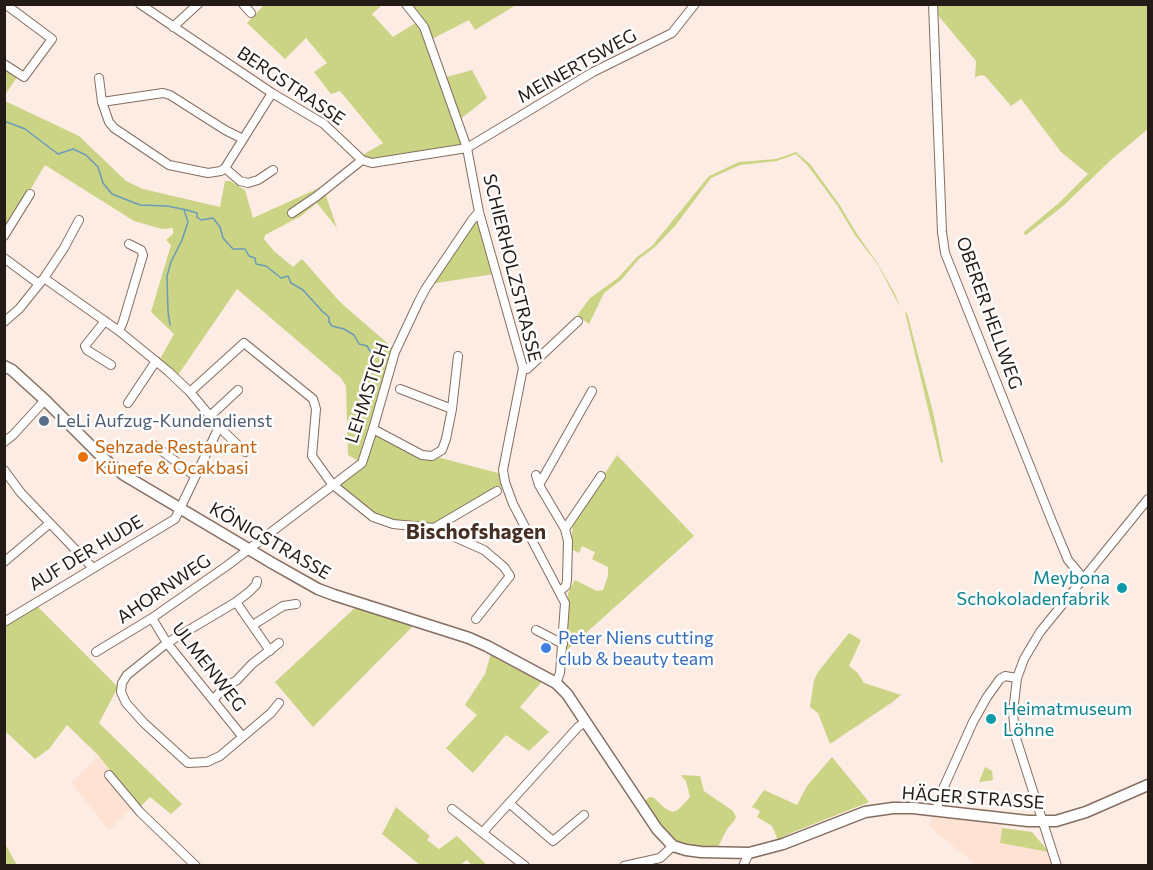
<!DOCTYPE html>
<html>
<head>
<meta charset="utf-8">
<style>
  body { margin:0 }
  #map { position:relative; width:1153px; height:870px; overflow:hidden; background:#fdece3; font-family:Commissioner,sans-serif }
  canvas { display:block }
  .frame { position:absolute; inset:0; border:6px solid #251b16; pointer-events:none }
</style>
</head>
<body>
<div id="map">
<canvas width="1153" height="870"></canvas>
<div class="frame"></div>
</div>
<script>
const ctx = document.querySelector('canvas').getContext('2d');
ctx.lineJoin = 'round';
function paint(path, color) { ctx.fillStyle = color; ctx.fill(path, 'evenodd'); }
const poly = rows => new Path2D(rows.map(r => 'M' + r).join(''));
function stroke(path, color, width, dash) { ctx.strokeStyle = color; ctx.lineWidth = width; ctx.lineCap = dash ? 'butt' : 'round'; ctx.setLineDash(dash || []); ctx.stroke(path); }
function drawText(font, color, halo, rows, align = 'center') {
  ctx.font = font + ' Commissioner,sans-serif'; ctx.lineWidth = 5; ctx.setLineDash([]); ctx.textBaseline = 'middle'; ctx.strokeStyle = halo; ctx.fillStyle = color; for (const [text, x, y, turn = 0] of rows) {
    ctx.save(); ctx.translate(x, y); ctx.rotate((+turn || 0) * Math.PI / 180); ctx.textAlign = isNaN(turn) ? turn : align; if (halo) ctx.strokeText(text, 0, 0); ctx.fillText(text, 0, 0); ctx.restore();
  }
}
const built = poly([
  [99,756,136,804,109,830,71,783],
  [933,814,1002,823,1000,843,1049,852,1055,865,976,865,929,826]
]);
const green = poly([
  [265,4,382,5,372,14,393,37,417,22,462,141,461,145,372,161,361,156,383,143,340,91,331,94,314,72,327,63,306,38,285,59,247,23],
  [411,5,516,5,475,30,469,20,430,40,420,14],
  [936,5,1148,5,1148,129,1112,159,1063,206,1026,235,1024,234,1024,232,1060,202,1088,174,1061,152,1021,99,1011,106,986,77,982,75,975,77,976,61,937,14],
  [5,67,17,77,5,95],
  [472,70,487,98,458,121,443,78],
  [5,101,79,136,126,181,143,189,220,207,225,181,230,181,245,190,253,218,332,182,335,185,326,196,337,228,317,203,301,216,265,235,264,239,274,251,293,267,302,259,340,302,394,349,371,429,358,461,348,455,346,386,341,378,237,289,178,375,160,359,174,334,151,312,171,245,166,240,173,234,173,228,162,229,134,221,45,165,5,232],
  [796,152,810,164,839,204,857,234,878,264,895,294,900,307,878,265,855,235,837,205,808,166,796,154,777,161,740,165,711,178,675,226,655,247,639,259,621,280,604,293,589,324,580,317,570,325,590,298,618,278,637,257,652,246,709,176,739,162,776,159],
  [474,220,478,220,494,274,430,284],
  [905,312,907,313,933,412,943,462,941,463],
  [376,432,437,457,502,474,503,485,433,526,377,517,336,485,363,463],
  [617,455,694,536,566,651,568,593,575,580,597,591,603,590,608,576,608,567,592,559,595,552,582,546,579,553,571,549,573,522],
  [36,605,118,687,99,723,182,804,171,814,150,797,139,808,99,756,67,725,49,749,35,759,5,731,5,625],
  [358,605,416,623,313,727,275,682],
  [849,633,861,640,849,666,857,672,864,683,901,695,894,701,830,744,818,713,810,707,814,680,818,672],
  [492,650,545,678,520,707,549,732,529,751,506,735,473,773,446,748,477,715,465,705,485,674],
  [832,757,869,802,791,833,778,840,772,826,757,817,760,811,752,807,764,790,797,805,807,786],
  [985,767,992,771,993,780,979,782],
  [681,775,700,776,704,791,733,811,736,817,734,821,727,829,717,849,678,844,668,836,643,802,650,797,654,798,666,809,673,812,678,810,690,797,686,781],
  [396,807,430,836,427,840,439,849,457,836,487,865,472,865,467,860,460,865,420,865,382,834],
  [1002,828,1032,832,1049,852,1000,843],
  [4,844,5,844,17,865,5,865]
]);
const stream = poly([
  [4,121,25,129,58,154,73,149,86,155,98,167,103,183,112,194,140,205,167,206,187,210,197,213,197,217,201,220,213,218,220,227,223,238,233,249,245,249,249,256,255,258,256,264,266,266,281,278,288,276,291,283,303,290,322,311,329,317,329,322,332,326,344,329,354,335,359,344,367,346,372,354,382,353,386,356],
  [170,325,168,312,167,276,171,262,182,240,188,222,184,210]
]);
const minor = poly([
  [140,4,272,93,324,124,362,160,372,163,467,148,593,72,672,33,695,4],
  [243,4,251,13],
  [406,4,424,27,467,148,479,212,523,368,503,470,505,482,513,504,565,603,560,673,556,683],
  [933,4,942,232,945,253,1053,524,1068,560,1084,579],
  [173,27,198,4],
  [4,64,24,77,52,39,5,4],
  [99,78,102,102,109,122,114,128,169,165,208,173,221,171,225,168,272,93],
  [102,102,163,93,170,95,225,130,243,139],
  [225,168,240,181,248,183,258,180,273,170],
  [292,213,317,196,362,160],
  [4,236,30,194],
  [4,258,39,284],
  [105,321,85,346,87,350,111,365],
  [4,322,19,309,44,278,64,248,79,220],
  [119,331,123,322,143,255,141,250,129,244],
  [523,368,527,369,578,321],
  [400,389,452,409],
  [190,392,244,343,313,399,316,409,312,456,332,484,373,517,393,524,434,528,484,550,504,567,510,576,476,619],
  [128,403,156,361],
  [209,417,238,390],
  [219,427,245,452],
  [373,429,422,455,432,456,442,450,446,439,452,409,458,356],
  [4,442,13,435,45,400],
  [154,445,195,476],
  [4,470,21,493,93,568],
  [536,475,539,485,565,529,568,541,567,580,566,586,560,591],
  [539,485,592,391],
  [434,528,497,491],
  [565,529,601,476],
  [4,562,49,524],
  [257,581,256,585,249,592,236,602,167,643,127,675,122,683,121,692,126,703,144,723,188,763,207,762,220,756,271,713,279,703],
  [236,602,270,651],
  [152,618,167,643,242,736],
  [4,622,175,519,219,427,190,392,169,372,119,331,44,278],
  [253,625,283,606,296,604],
  [536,630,563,644],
  [96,652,152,618,228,565,362,463,373,429,395,352,419,301,426,288,472,220,479,212],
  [213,700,224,688,237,680,252,664,279,643],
  [109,775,140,812,196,866],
  [509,803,553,841,584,815],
  [452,809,525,866],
  [936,811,942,791,973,722,987,697,1000,679,1005,676,1017,678],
  [483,832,578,727,585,722],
  [624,866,660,858,673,846],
  [743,866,749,853],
  [1057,866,1015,735,1013,712,1017,678,1024,659,1040,632,1148,499]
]);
const major = poly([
  [4,366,12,370,45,400,102,457,124,475,272,563,318,589,334,595,469,638,487,646,556,683,567,694,657,829,673,846,686,850,701,852,749,853,783,844,865,812,893,808,913,808,1028,821,1056,821,1086,812,1148,785]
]);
const markers = [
  [44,421,6,"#5c6f8a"],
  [83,457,6,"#e8710a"],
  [1122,588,6,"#0f9aa8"],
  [546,648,6,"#3f7fe0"],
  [991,719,6,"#0f9aa8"]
];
const streetNames = [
  ["MEINERTSWEG",577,66,-29],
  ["BERGSTRASSE",291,86,34],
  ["SCHIERHOLZSTRASSE",512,268,76],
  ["OBERER HELLWEG",989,313,70],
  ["LEHMSTICH",367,393,-72],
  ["KÖNIGSTRASSE",270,541,30],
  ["AUF DER HUDE",86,553,-31],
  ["AHORNWEG",164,589,-34],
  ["ULMENWEG",209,667,52],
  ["HÄGER STRASSE",973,798,4]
];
const serviceNames = [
  ["LeLi Aufzug-Kundendienst",56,421]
];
const foodNames = [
  ["Sehzade Restaurant",95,447],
  ["Künefe & Ocakbasi",95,468]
];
const cultureNames = [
  ["Meybona",1110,578],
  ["Schokoladenfabrik",1110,599],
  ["Heimatmuseum",1003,709,"left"],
  ["Löhne",1003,730,"left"]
];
const shopNames = [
  ["Peter Niens cutting",558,638],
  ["club & beauty team",558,659]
];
const quarterNames = [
  ["Bischofshagen",476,532]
];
paint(built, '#fee2d3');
paint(green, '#cad484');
stroke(stream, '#6c9bb9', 1.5);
stroke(minor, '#856d60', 10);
stroke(major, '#856d60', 13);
stroke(minor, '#fff', 8);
stroke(major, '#fff', 10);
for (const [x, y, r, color] of markers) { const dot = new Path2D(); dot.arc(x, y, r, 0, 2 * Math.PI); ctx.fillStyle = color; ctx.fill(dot); stroke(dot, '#fdfdfd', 2); }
drawText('18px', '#251b16', '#fdfdfd', streetNames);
drawText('18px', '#4e5e75', '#fdfdfd', serviceNames, 'left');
drawText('18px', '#c56008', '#fdfdfd', foodNames, 'left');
drawText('18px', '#0d838f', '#fdfdfd', cultureNames, 'right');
drawText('18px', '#366cbe', '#fdfdfd', shopNames, 'left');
drawText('bold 21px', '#452f24', '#fdfdfd', quarterNames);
</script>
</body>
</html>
